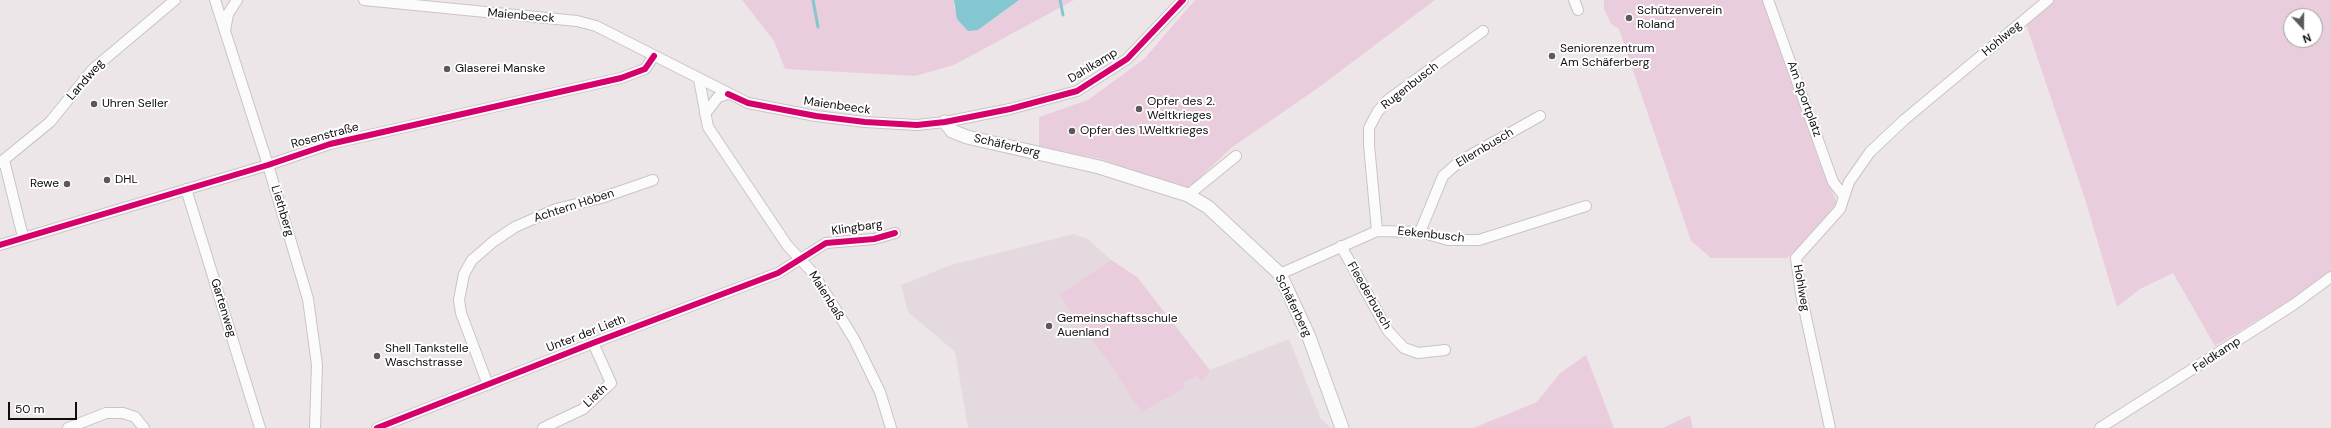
<!DOCTYPE html>
<html>
<head>
<meta charset="utf-8">
<style>
  body { margin:0 }
  #map { position:relative; width:2331px; height:428px; overflow:hidden; background:#ece6e9; font-family:"DM Sans",sans-serif }
  canvas { display:block }
  .north { position:absolute; left:2283px; top:8px; width:40px; height:40px; box-sizing:border-box; background:#fff; border:1px solid #9f9e9f; border-radius:50%; rotate:159deg; font-size:11px; font-weight:700; line-height:16px; text-align:center; color:#100d0e }
  .north::after { content:''; display:block; margin:auto; width:14px; height:18px; background:#5d595b; clip-path:polygon(50% 0,100% 100%,50% 72%,0 100%) }
  .scale { position:absolute; left:8px; top:402px; width:69px; height:18px; box-sizing:border-box; border:2px solid #100d0e; border-top:0; padding-left:5px; font-size:12px; line-height:14px; white-space:nowrap; color:#100d0e; -webkit-text-stroke:3px #fff; paint-order:stroke }
</style>
</head>
<body>
<div id="map">
<canvas width="2331" height="428"></canvas>
<div class="north">N</div>
<div class="scale">50 m</div>
</div>
<script>
const ctx = document.querySelector('canvas').getContext('2d');
ctx.lineJoin = 'round';
function paint(path, color) { ctx.fillStyle = color; ctx.fill(path, 'evenodd'); }
const poly = rows => new Path2D(rows.map(r => 'M' + r).join(''));
function stroke(path, color, width, dash) { ctx.strokeStyle = color; ctx.lineWidth = width; ctx.lineCap = dash ? 'butt' : 'round'; ctx.setLineDash(dash || []); ctx.stroke(path); }
function drawText(font, color, halo, rows, align = 'center') {
  ctx.font = font + ' "DM Sans",sans-serif'; ctx.lineWidth = 4; ctx.setLineDash([]); ctx.textBaseline = 'middle'; ctx.strokeStyle = halo; ctx.fillStyle = color; for (const [text, x, y, turn = 0] of rows) {
    ctx.save(); ctx.translate(x, y); ctx.rotate((+turn || 0) * Math.PI / 180); ctx.textAlign = isNaN(turn) ? turn : align; if (halo) ctx.strokeText(text, 0, 0); ctx.fillText(text, 0, 0); ctx.restore();
  }
}
const built = poly([
  [1073,234,1088,239,1111,260,1137,277,1210,370,1289,339,1321,419,1331,428,968,428,955,352,908,312,901,285,951,265]
]);
const green = poly([
  [742,0,954,0,954,8,978,30,1019,0,1074,0,954,65,915,76,785,69,774,41],
  [1195,0,1435,0,1318,88,1231,148,1186,191,1101,159,1039,147,1039,117,1088,100,1144,59],
  [1604,0,1763,0,1820,164,1837,203,1801,246,1787,258,1711,258,1691,241,1619,29,1611,24,1605,11,1604,11],
  [2055,0,2331,0,2331,270,2292,299,2215,346,2173,273,2140,289,2117,307,2085,199,2026,24],
  [2291,16,2315,16,2315,40,2291,40],
  [1111,260,1137,277,1210,371,1201,382,1198,376,1183,382,1185,388,1141,412,1110,364,1059,295],
  [1586,355,1614,428,1473,428,1537,402,1560,373],
  [1690,415,1693,428,1663,428]
]);
const water = poly([
  [954,0,1019,0,978,30,968,31,957,19]
]);
const stream = poly([
  [813,0,818,27],
  [1060,0,1063,15]
]);
const minor = poly([
  [215,0,268,165,308,299,317,365,315,428],
  [364,0,577,21,596,26,748,103,816,116,865,122,917,125,945,122,1010,109,1077,91,1127,59,1183,0],
  [1574,0,1578,10],
  [1768,0,1833,182,1844,196],
  [225,31,228,14,237,0],
  [699,79,708,127,787,245,813,273,854,339,880,392,891,428],
  [705,114,718,97,728,94],
  [4,160,23,237],
  [0,163,50,122,93,69,175,0],
  [186,189,260,428],
  [1188,195,1236,156],
  [1377,231,1369,145,1369,128,1378,111,1389,99,1483,31],
  [1420,232,1443,176,1460,161,1540,116],
  [0,245,268,165,330,144,621,78,645,69,654,56],
  [1341,246,1388,331,1404,348,1418,353,1445,350],
  [1280,274,1377,231,1420,232,1448,240,1479,240,1586,206],
  [488,385,461,313,459,300,464,274,472,260,494,241,515,227,556,209,601,198,653,180],
  [68,428,106,413,123,413,135,417,144,428],
  [377,428,593,343,778,273,826,243,874,239,895,233],
  [543,428,583,409,611,383,593,343],
  [1830,428,1801,294,1796,258,1840,209,1849,182,1870,152,1904,120,2048,0],
  [2100,428,2293,305,2331,277]
]);
const major = poly([
  [945,122,952,131,967,137,1099,167,1188,195,1208,207,1280,274,1309,337,1342,428]
]);
const cycleway = poly([
  [728,94,748,103,816,116,865,122,917,125,945,122,1010,109,1077,91,1127,59,1183,0],
  [0,245,268,165,330,144,621,78,645,69,654,56],
  [377,428,593,343,778,273,826,243,874,239,895,233]
]);
const markers = [
  [1629,18,4,"#5d595b"],
  [1552,56,4,"#5d595b"],
  [447,69,4,"#5d595b"],
  [94,104,4,"#5d595b"],
  [1139,109,4,"#5d595b"],
  [1072,131,4,"#5d595b"],
  [107,180,4,"#5d595b"],
  [67,184,4,"#5d595b"],
  [1049,326,4,"#5d595b"],
  [377,356,4,"#5d595b"]
];
const poiNames = [
  ["Schützenverein",1637,11],
  ["Roland",1637,25],
  ["Seniorenzentrum",1560,49],
  ["Am Schäferberg",1560,63],
  ["Glaserei Manske",455,69],
  ["Opfer des 2.",1147,102],
  ["Weltkrieges",1147,116],
  ["Uhren Seller",102,104],
  ["Opfer des 1.Weltkrieges",1080,131],
  ["DHL",115,180],
  ["Rewe",59,184,"right"],
  ["Gemeinschaftsschule",1057,319],
  ["Auenland",1057,333],
  ["Shell Tankstelle",385,349],
  ["Waschstrasse",385,363]
];
const streetNames = [
  ["Maienbeeck",521,16,5],
  ["Hohlweg",2002,39,-40],
  ["Dahlkamp",1093,66,-31],
  ["Landweg",86,80,-49],
  ["Rugenbusch",1410,86,-38],
  ["Am Sportplatz",1804,99,70],
  ["Maienbeeck",837,106,8],
  ["Rosenstraße",325,136,-15],
  ["Schäferberg",1007,146,13],
  ["Ellernbusch",1485,148,-31],
  ["Achtern Höben",574,206,-18],
  ["Liethberg",282,211,73],
  ["Klingbarg",857,228,-8],
  ["Eekenbusch",1431,235,6],
  ["Hohlweg",1801,288,80],
  ["Maienbaß",826,296,58],
  ["Fleederbusch",1369,296,60],
  ["Schäferberg",1293,306,64],
  ["Gartenweg",223,308,73],
  ["Unter der Lieth",586,334,-21],
  ["Feldkamp",2217,355,-33],
  ["Lieth",596,396,-43]
];
paint(built, '#e5d9e0');
paint(green, '#eacddc');
paint(water, '#83c7d0');
stroke(stream, '#83c7d0', 3);
stroke(minor, '#c8c4c6', 12);
stroke(major, '#c8c4c6', 15);
stroke(minor, '#fcfbfc', 10);
stroke(major, '#fcfbfc', 13);
stroke(cycleway, '#d6006c', 6);
for (const [x, y, r, color] of markers) { const dot = new Path2D(); dot.arc(x, y, r, 0, 2 * Math.PI); ctx.fillStyle = color; ctx.fill(dot); stroke(dot, '#fff', 1.5); }
drawText('12px', '#100d0e', '#fff', poiNames, 'left');
drawText('12px', '#100d0e', '#fff', streetNames);
</script>
</body>
</html>
